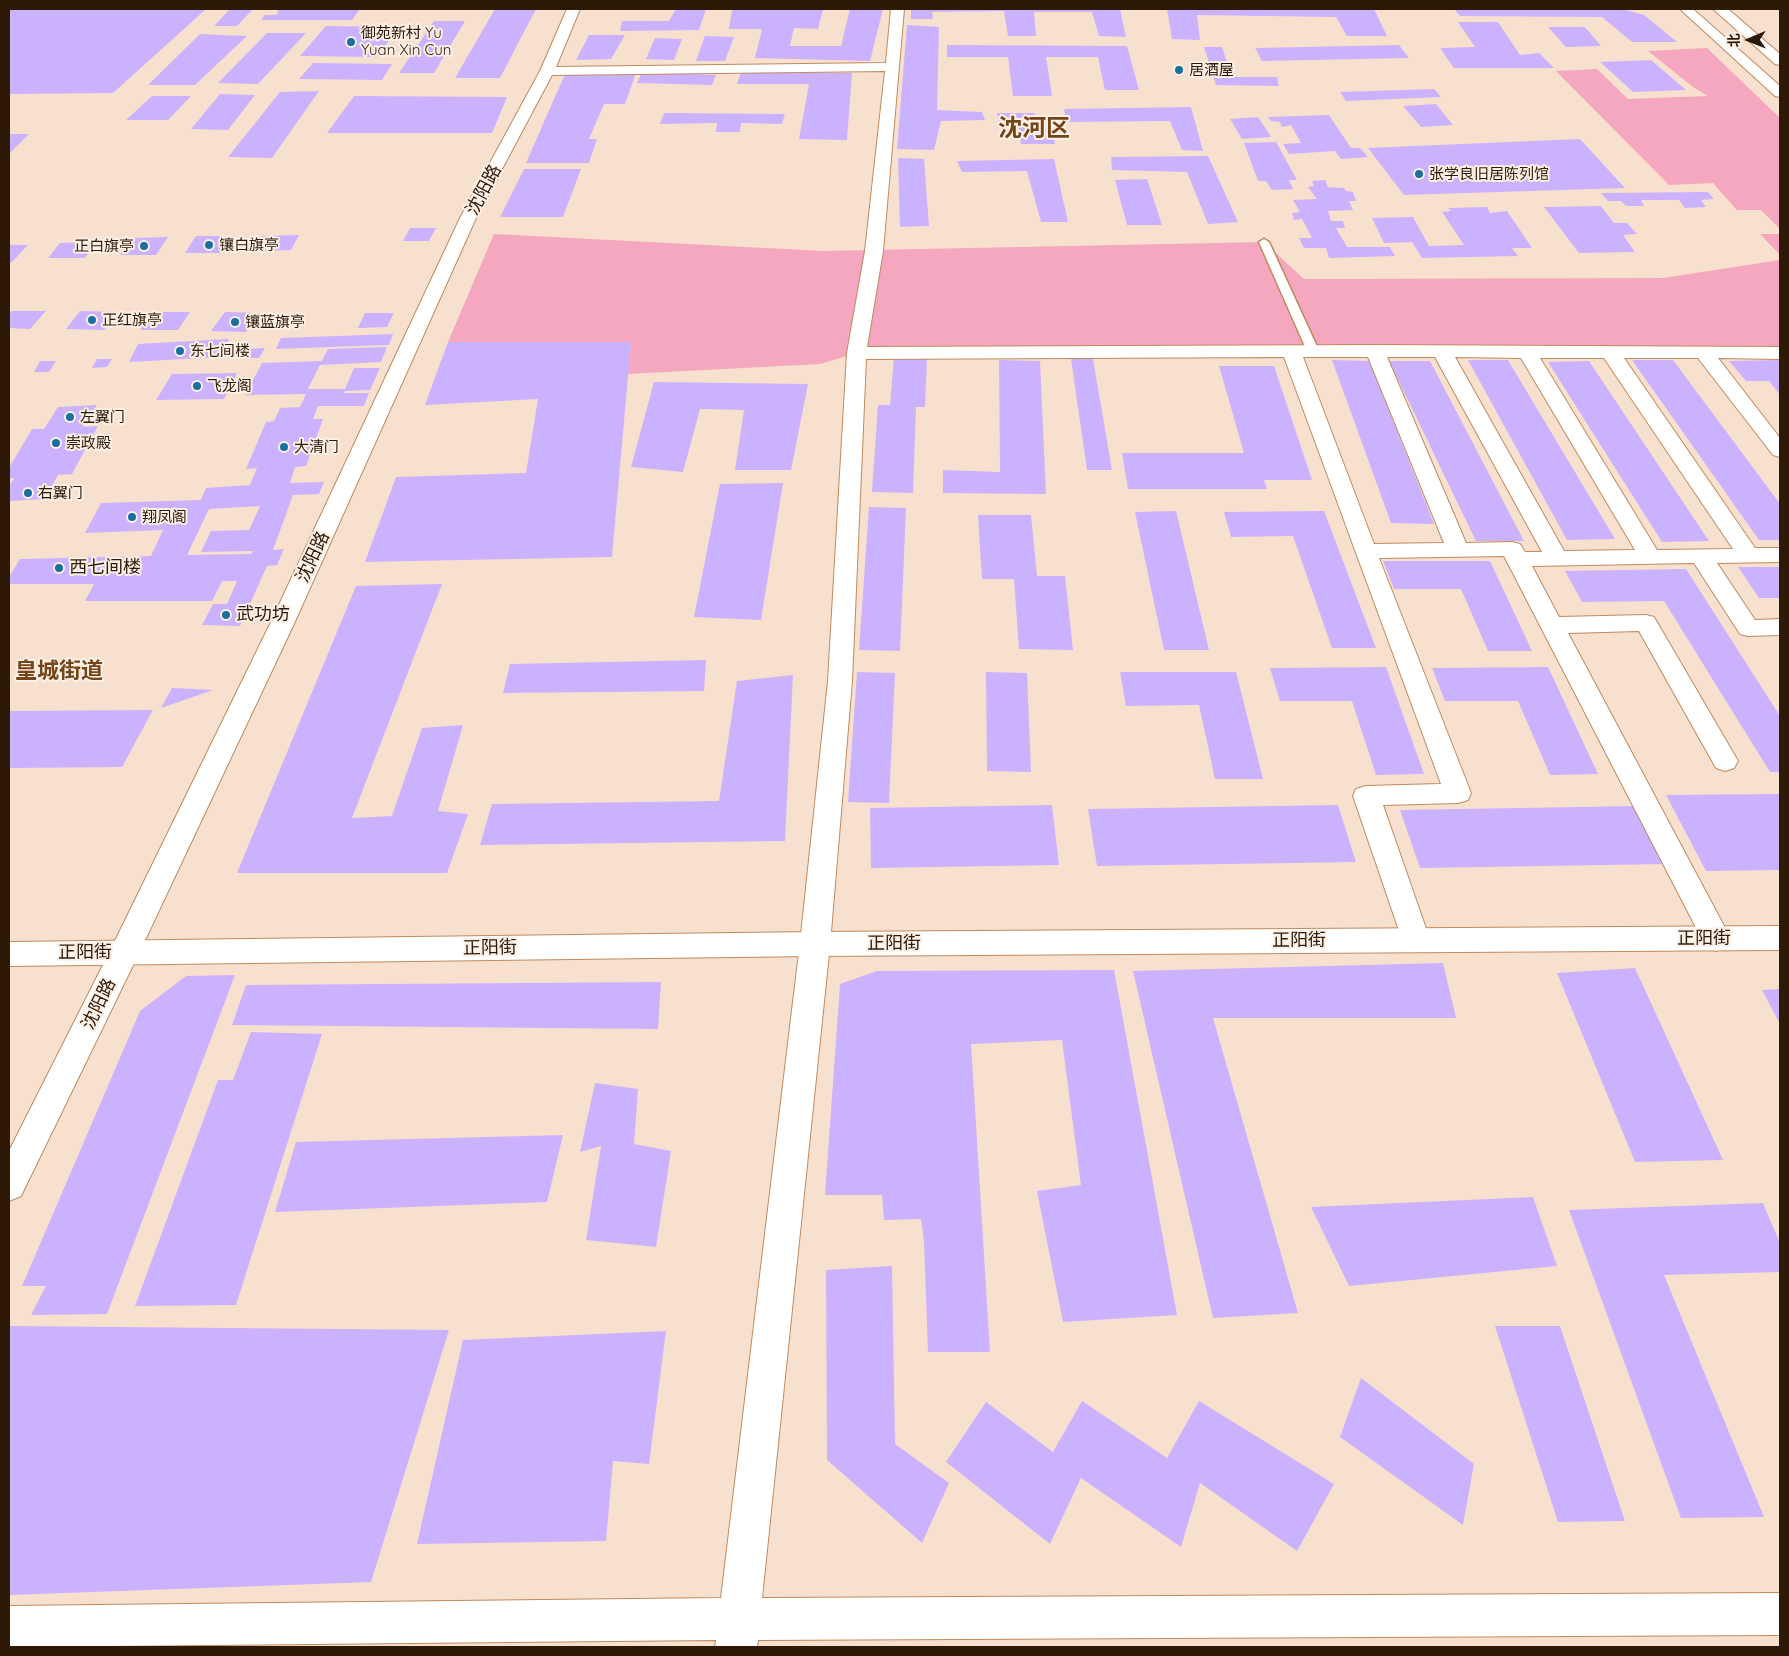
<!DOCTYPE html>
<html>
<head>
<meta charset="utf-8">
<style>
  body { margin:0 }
  #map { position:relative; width:1789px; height:1656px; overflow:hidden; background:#f8e0ce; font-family:Quicksand,"Noto Sans SC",sans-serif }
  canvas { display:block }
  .frame { position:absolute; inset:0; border:10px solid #2e1907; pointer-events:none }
  .north { position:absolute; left:1724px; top:15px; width:50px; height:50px; -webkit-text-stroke:4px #fcf0e7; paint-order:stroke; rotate:269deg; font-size:14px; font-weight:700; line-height:20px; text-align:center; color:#2e1907 }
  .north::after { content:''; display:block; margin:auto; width:18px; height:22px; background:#2e1907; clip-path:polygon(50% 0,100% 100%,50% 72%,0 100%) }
</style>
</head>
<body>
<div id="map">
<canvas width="1789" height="1656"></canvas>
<div class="frame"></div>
<div class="north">北</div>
</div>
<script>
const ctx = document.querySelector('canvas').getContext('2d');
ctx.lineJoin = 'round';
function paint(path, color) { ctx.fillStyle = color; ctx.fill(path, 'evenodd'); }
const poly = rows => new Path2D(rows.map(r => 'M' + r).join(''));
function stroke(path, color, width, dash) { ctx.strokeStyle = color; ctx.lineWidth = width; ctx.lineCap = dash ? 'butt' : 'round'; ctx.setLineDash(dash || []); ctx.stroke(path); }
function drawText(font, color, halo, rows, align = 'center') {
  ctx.font = font + ' Quicksand,"Noto Sans SC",sans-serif'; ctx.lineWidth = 4; ctx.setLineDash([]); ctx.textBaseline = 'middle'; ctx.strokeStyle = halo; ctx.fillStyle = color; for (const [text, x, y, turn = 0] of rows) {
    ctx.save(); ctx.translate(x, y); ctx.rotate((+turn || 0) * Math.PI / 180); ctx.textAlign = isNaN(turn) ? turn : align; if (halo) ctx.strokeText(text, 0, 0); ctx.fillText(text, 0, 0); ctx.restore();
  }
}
const green = poly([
  [1707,48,1780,118,1780,229,1761,210,1737,210,1713,183,1669,185,1556,71,1597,69,1628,99,1708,96,1693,87,1648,51],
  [494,234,823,251,1264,242,1304,279,1663,278,1780,260,1780,353,1313,351,857,353,820,364,628,374,631,342,448,342],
  [1760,234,1780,234,1780,255]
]);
const building = poly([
  [9,9,206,9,113,93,9,94],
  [230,9,253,9,237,26,214,26],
  [495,9,536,9,500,78,455,78],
  [676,9,706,9,699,30,620,31,622,21,669,21],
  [850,9,883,9,870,61,755,58,762,29,729,29,732,10,823,10,818,29,794,28,790,46,841,46],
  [911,9,1120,9,1126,37,1099,36,1092,12,1034,12,1036,36,1008,36,1004,11,932,12,933,19,911,19],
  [1167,9,1374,9,1387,36,1347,36,1336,17,1197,15,1200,40,1172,39],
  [1454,9,1622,9,1644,15,1677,42,1632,42,1602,17,1460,16],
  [278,10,359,10,352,20,261,20,265,15,277,15],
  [434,21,465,21,434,73,399,73],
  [1458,22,1498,22,1520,55,1539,53,1554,68,1454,68,1440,48,1475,47],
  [907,25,939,27,937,110,982,112,985,120,941,121,934,150,897,149],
  [326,26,400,27,376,57,300,56],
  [1548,27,1585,27,1601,46,1566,47],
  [267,33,306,33,258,84,218,83],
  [200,34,247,36,195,85,148,85],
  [589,35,625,35,611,59,576,60],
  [705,36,734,37,725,61,696,61],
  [655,38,682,39,674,60,646,59],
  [947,45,1127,46,1139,90,1105,90,1098,57,1046,57,1052,96,1013,96,1008,57,947,57],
  [1399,45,1409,58,1262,61,1255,48],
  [1204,47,1222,47,1232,77,1277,77,1279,86,1216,85],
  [1651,60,1686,90,1633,92,1600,62],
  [313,63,392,64,382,80,299,79],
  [642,72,716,75,712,85,637,83],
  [741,72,852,73,847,140,799,139,809,84,737,84],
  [636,73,625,104,604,104,589,139,597,139,589,163,526,163,565,74],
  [1434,89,1441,97,1346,101,1340,92],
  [319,91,272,158,228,157,280,92],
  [220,94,255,95,228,130,191,129],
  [152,96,191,96,168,120,126,120],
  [354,96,507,97,492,133,327,133],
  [1436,104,1453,125,1421,127,1403,106],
  [1191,107,1203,151,1182,150,1170,121,1067,122,1064,109],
  [664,113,785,114,782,124,741,123,740,132,716,132,717,123,660,124],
  [997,113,1035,113,1036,120,1050,120,1055,144,1021,144,1018,122,999,122],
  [1329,115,1351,148,1360,148,1368,157,1341,159,1335,151,1289,154,1283,144,1301,143,1291,125,1282,127,1280,122,1271,121,1268,117],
  [1258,117,1271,137,1242,139,1230,119],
  [9,134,29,134,9,154],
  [1580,139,1625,188,1404,195,1368,148],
  [1276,142,1297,180,1289,180,1293,189,1272,190,1266,181,1258,181,1244,143],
  [1208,156,1238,222,1208,224,1187,172,1112,170,1111,157],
  [898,158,924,159,929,226,900,227],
  [1054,159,1068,222,1041,222,1027,171,962,172,957,161],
  [524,169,581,169,563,217,500,217],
  [1147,179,1162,225,1127,225,1115,180],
  [1325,180,1328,187,1344,188,1346,191,1353,192,1356,201,1349,201,1353,210,1328,211,1331,221,1343,221,1345,228,1336,228,1347,247,1390,247,1395,256,1329,258,1326,248,1304,248,1299,238,1312,238,1302,219,1294,220,1292,213,1300,212,1293,200,1317,199,1308,187,1314,186,1312,181],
  [1708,192,1714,199,1701,200,1706,207,1685,208,1679,200,1641,200,1644,206,1626,206,1621,201,1608,201,1601,193],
  [1601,206,1614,223,1627,223,1637,234,1623,235,1635,252,1579,253,1544,207],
  [1487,207,1490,213,1507,211,1532,248,1512,248,1518,256,1422,258,1412,242,1384,243,1372,218,1413,217,1429,246,1464,245,1442,212,1451,211,1448,208],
  [410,228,436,228,429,241,403,241],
  [299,235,291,250,254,251,262,236],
  [196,236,234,236,223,253,185,253],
  [168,237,156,255,120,255,132,238],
  [96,242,85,258,48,258,60,243],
  [9,245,28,245,12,262,9,262],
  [12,311,46,311,30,329,9,328,9,314],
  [80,311,118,312,104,330,66,329],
  [153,312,190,312,178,330,140,330],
  [225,312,260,313,246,332,211,331],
  [365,313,394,313,387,327,358,328],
  [393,334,389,345,276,349,281,338],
  [229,339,221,357,129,362,138,344],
  [448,342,631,342,612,557,365,562,396,477,526,473,538,399,425,405],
  [387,347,381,362,320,365,308,389,345,389,354,368,380,368,370,390,345,391,343,393,369,393,364,406,318,406,313,419,323,419,306,466,295,467,290,483,324,482,319,494,293,495,273,550,284,549,277,565,267,566,240,626,202,625,213,604,227,604,237,581,222,581,212,601,85,601,94,584,9,584,9,577,20,559,151,556,163,530,85,533,101,503,201,500,206,488,250,485,257,468,246,469,266,422,274,421,280,408,300,407,306,394,245,395,262,363,322,361,328,349],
  [260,506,249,530,211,531,201,552,253,551,251,554,187,555,209,509],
  [265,348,259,358,240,358,246,349],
  [894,357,927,357,925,407,916,407,913,493,872,492,878,405,890,405],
  [97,359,112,359,107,367,92,368],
  [1071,359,1093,359,1112,470,1087,470],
  [999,360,1040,361,1046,494,943,493,943,470,1000,472],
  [1332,360,1369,361,1434,524,1391,523],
  [1468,360,1508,360,1615,539,1567,540],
  [1632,360,1673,360,1780,504,1780,540,1759,540],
  [1780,360,1780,395,1769,381,1746,381,1729,361],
  [40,361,56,361,49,372,34,372],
  [1389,361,1430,361,1524,541,1476,541],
  [1589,361,1709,541,1662,542,1548,362],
  [1219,366,1274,366,1312,480,1264,480,1267,489,1128,489,1122,453,1244,453],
  [237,373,224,399,156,400,172,374],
  [654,382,808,384,791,470,735,470,744,410,700,409,683,472,631,467],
  [97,405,83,427,98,426,72,474,58,475,45,499,9,501,9,487,14,478,9,478,9,468,32,429,44,429,58,407],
  [783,483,761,620,694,617,720,484],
  [869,507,906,508,900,651,859,650],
  [1176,511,1209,650,1164,650,1135,512],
  [1324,511,1376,648,1332,648,1293,536,1231,537,1224,512],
  [978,515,1031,515,1037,576,1065,576,1073,650,1019,649,1014,579,982,579],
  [1383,561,1490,561,1532,651,1488,651,1461,589,1394,589],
  [1738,567,1780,567,1780,598,1759,598],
  [1686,569,1780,716,1780,772,1770,772,1664,601,1582,602,1565,571],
  [442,584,352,818,392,816,422,728,463,725,438,811,468,814,447,873,237,873,356,586],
  [706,660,704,691,503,693,510,664],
  [1386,667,1424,774,1376,775,1352,701,1280,701,1270,668],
  [1548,667,1598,774,1550,775,1518,701,1445,701,1432,668],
  [857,672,895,673,889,803,848,802],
  [986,672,1027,673,1031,772,987,771],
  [1120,672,1236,672,1263,779,1215,779,1199,705,1126,706],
  [793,675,785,841,480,845,492,804,719,801,737,681],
  [172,688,213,690,161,708],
  [153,710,122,767,9,768,9,711],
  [1780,794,1780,870,1706,871,1666,795],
  [1052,805,1059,865,871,868,870,808],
  [1338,805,1356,862,1097,866,1088,809],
  [1638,806,1667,864,1420,868,1400,810],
  [1443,963,1456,1018,1213,1018,1298,1313,1213,1318,1133,971],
  [1635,968,1723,1160,1635,1162,1557,973],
  [1114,970,1177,1315,1063,1322,1037,1191,1081,1185,1062,1040,971,1044,990,1352,928,1352,924,1242,921,1219,884,1220,882,1195,825,1195,840,984,877,971],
  [235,975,107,1314,31,1315,46,1286,22,1286,140,1011,186,976],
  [661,982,658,1029,232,1025,246,985],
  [1780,989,1780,1024,1762,990],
  [251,1032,322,1034,236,1305,135,1306,218,1080,233,1080],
  [595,1083,638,1089,634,1144,671,1151,656,1247,586,1240,601,1146,580,1152],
  [563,1135,547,1202,275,1212,296,1142],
  [1533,1197,1557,1266,1349,1286,1311,1207],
  [1763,1203,1780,1243,1780,1272,1664,1275,1764,1517,1681,1518,1569,1210],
  [892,1266,895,1444,949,1483,922,1543,827,1460,826,1270],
  [9,1326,449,1330,371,1582,9,1595],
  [1495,1326,1560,1326,1625,1521,1558,1522],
  [666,1331,649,1464,613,1461,606,1541,417,1544,463,1340],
  [1361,1378,1474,1464,1463,1525,1340,1437],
  [1082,1401,1167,1458,1199,1401,1334,1484,1297,1551,1200,1483,1181,1547,1081,1478,1050,1544,946,1462,986,1402,1053,1452]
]);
const lane = poly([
  [1264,239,1269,242,1319,351,1317,353,1309,353,1307,351,1259,242,1264,239]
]);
const street = poly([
  [567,9,580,9,556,67,886,63,891,9,904,9,883,251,867,347,1375,345,1780,347,1780,359,1718,358,1780,438,1780,457,1773,455,1698,358,1624,358,1755,548,1780,548,1780,562,1717,563,1755,620,1780,619,1780,635,1748,636,1740,634,1694,563,1532,566,1559,617,1646,615,1654,617,1738,761,1734,768,1725,771,1716,768,1639,631,1568,633,1731,939,1726,947,1716,951,1706,947,1504,556,1379,558,1471,793,1468,800,1458,803,1383,805,1430,940,1425,948,1415,952,1405,948,1353,796,1356,789,1366,786,1441,784,1284,357,866,359,852,681,830,944,762,1598,1780,1593,1780,1635,758,1640,757,1647,715,1647,716,1640,9,1647,9,1606,721,1598,800,944,828,681,847,353,865,251,885,71,552,75,476,218,293,626,139,953,21,1196,9,1201,9,1151,109,953,269,626,460,218,540,71,567,9],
  [1303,357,1368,357,1444,543,1374,544,1303,357],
  [1387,357,1435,357,1542,552,1525,552,1520,544,1512,542,1466,543,1387,357],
  [1455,357,1521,358,1635,550,1564,551,1455,357],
  [1540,358,1604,358,1733,549,1657,550,1540,358]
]);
const secondary = poly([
  [1680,9,1693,9,1780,86,1780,97,1775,96,1680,9],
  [1713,9,1728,9,1780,54,1780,65,1775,64,1713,9],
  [1780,926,1780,950,815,956,9,966,9,942,815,932,1780,926]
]);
const markers = [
  [351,42,5,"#18709f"],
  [1179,70,5,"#18709f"],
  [1419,174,5,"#18709f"],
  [209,245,5,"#18709f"],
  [144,246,5,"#18709f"],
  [92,320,5,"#18709f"],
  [235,322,5,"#18709f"],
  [180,351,5,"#18709f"],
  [197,386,5,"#18709f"],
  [70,417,5,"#18709f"],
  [56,443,5,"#18709f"],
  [284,447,5,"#18709f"],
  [28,493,5,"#18709f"],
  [132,517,5,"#18709f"],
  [59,568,5,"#18709f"],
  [226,615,5,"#18709f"]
];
const farPoinames = [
  ["御苑新村 Yu",361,33],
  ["Yuan Xin Cun",361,50],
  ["居酒屋",1189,70],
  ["张学良旧居陈列馆",1429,174],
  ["镶白旗亭",219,245],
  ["正白旗亭",134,246,"right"],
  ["正红旗亭",102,320],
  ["镶蓝旗亭",245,322],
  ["东七间楼",190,351],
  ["飞龙阁",207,386],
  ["左翼门",80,417],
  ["崇政殿",66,443],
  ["大清门",294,447],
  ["右翼门",38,493],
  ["翔凤阁",142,517]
];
const streetNames = [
  ["沈阳路",484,190,-62],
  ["沈阳路",313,557,-65],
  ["正阳街",1704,939],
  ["正阳街",1299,941],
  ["正阳街",894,944],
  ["正阳街",490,948,-1],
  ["正阳街",85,953],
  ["沈阳路",99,1004,-64]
];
const poiNames = [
  ["西七间楼",69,568],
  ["武功坊",236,615]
];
const districtNames = [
  ["皇城街道",59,671]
];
const farTownnames = [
  ["沈河区",1034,129]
];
paint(green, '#f5a7bf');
paint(building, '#cbb2fe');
stroke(lane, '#c08a5e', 3);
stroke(street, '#c08a5e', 2);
stroke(secondary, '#c08a5e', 2);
paint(lane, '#fff');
paint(street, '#fff');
paint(secondary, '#fff');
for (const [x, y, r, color] of markers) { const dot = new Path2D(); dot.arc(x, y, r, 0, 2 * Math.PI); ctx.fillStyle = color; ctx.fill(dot); stroke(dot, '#fcf0e7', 2); }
drawText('15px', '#2e1907', '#fcf0e7', farPoinames, 'left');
drawText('18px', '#2e1907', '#fcf0e7', streetNames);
drawText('18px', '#2e1907', '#fcf0e7', poiNames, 'left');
drawText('bold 22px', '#754518', '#fcf0e7', districtNames);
drawText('bold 24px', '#754518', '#fcf0e7', farTownnames);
</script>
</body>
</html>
